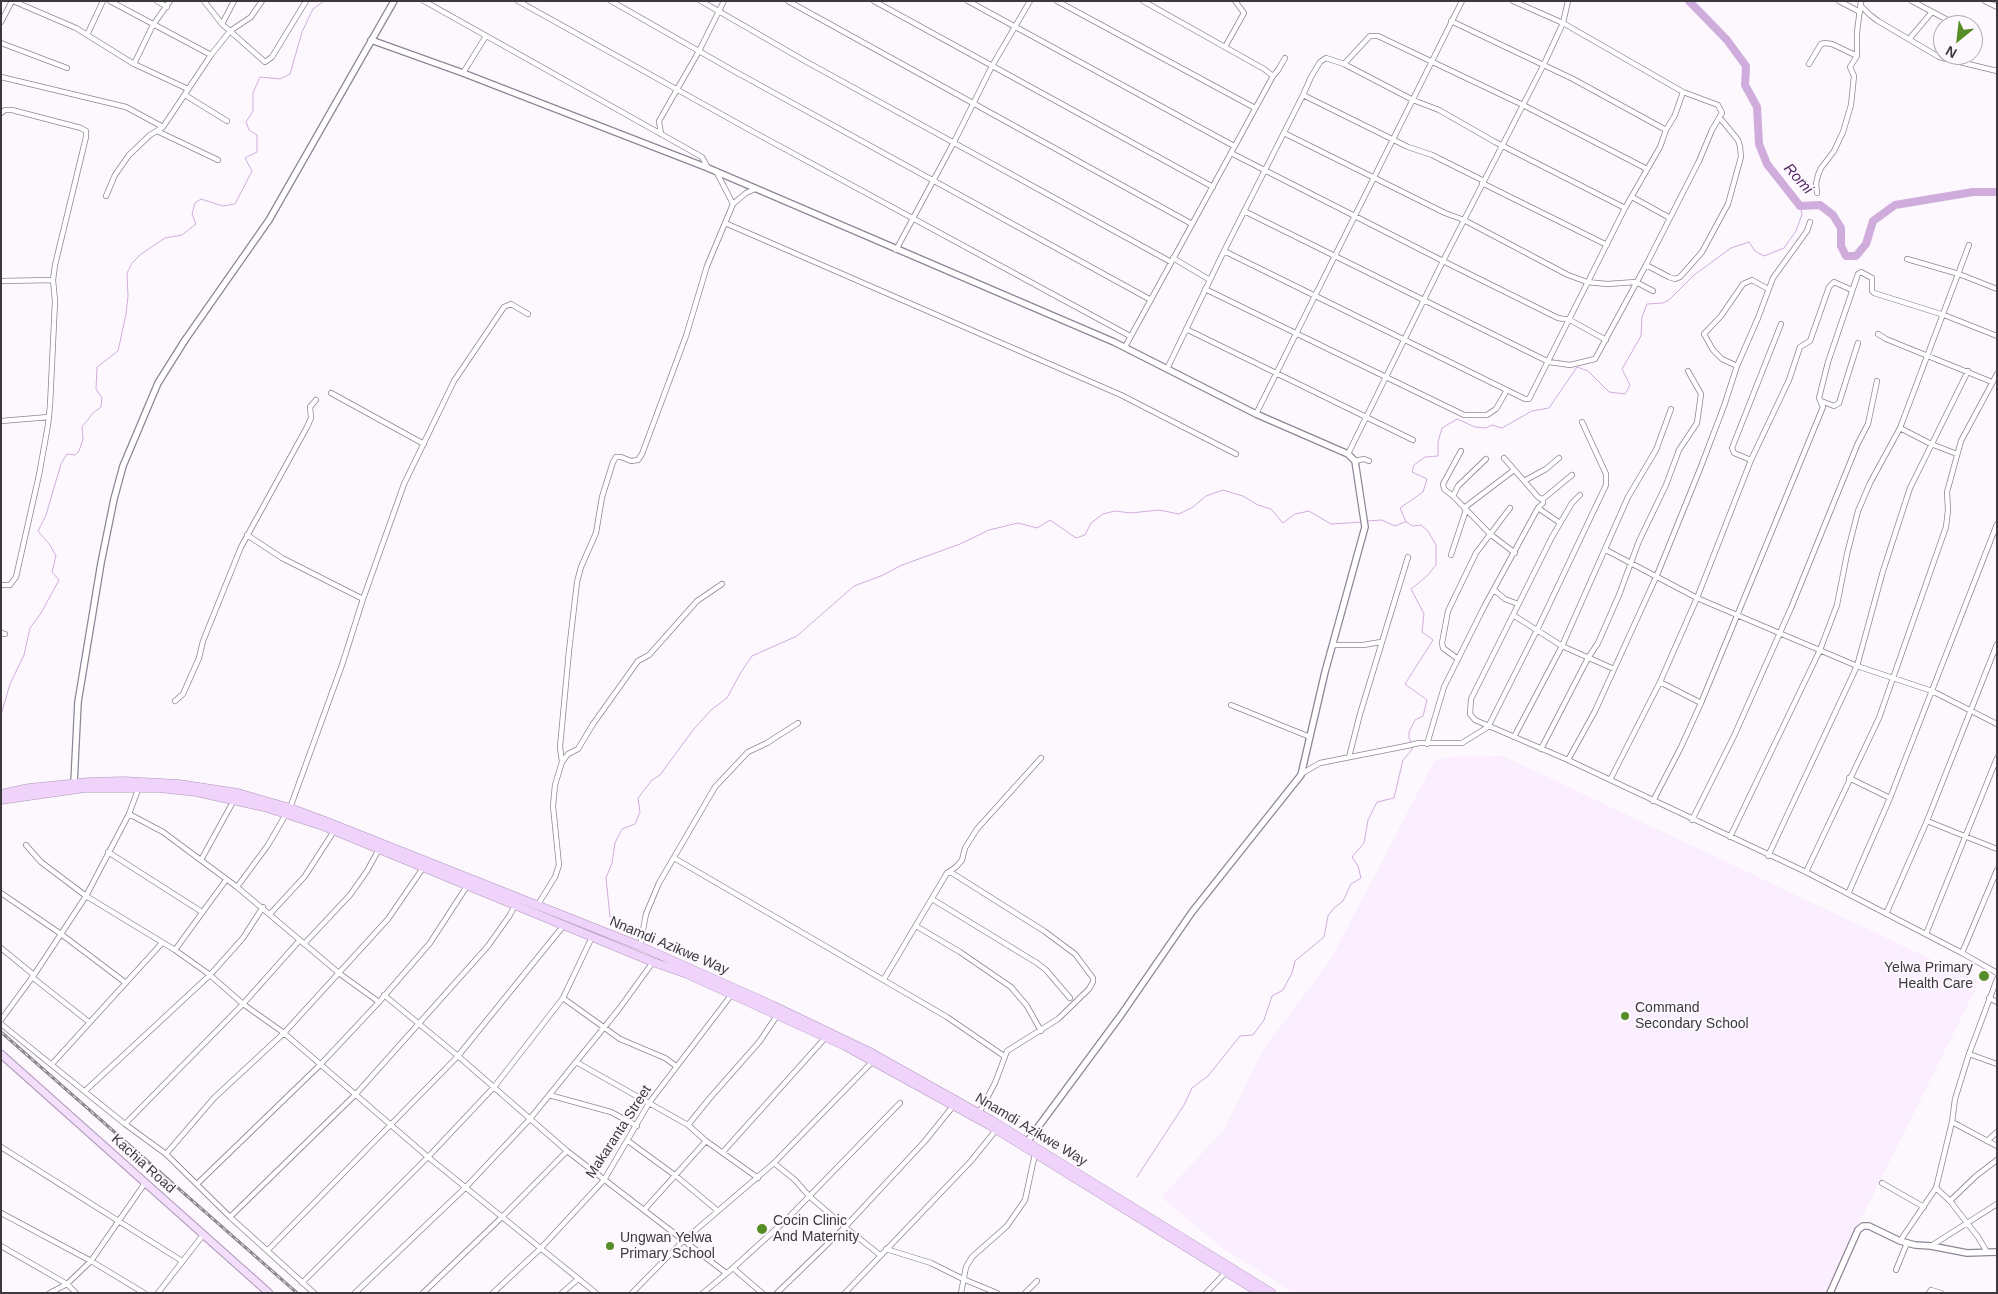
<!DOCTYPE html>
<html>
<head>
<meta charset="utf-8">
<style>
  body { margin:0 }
  #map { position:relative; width:1998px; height:1294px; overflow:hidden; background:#fcf8fe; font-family:Arial,sans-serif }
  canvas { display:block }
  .frame { position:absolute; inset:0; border:2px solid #3c383e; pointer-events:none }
  .north { position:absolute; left:1933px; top:15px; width:50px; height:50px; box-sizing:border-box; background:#fcf8fe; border:1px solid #afabb1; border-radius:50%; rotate:209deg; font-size:14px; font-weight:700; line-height:20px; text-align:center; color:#3c383e }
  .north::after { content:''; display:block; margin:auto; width:18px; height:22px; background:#568d27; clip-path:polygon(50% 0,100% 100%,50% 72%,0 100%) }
</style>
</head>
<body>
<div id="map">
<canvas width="1998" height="1294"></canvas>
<div class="frame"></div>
<div class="north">N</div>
</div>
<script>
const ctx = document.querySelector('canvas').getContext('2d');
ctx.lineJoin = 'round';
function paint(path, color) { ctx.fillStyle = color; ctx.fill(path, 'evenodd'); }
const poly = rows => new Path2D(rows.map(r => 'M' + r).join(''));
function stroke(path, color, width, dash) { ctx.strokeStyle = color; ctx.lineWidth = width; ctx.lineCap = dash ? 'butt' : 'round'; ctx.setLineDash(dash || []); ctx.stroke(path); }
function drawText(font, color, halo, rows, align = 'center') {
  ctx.font = font + ' Arial,sans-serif'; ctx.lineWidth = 4; ctx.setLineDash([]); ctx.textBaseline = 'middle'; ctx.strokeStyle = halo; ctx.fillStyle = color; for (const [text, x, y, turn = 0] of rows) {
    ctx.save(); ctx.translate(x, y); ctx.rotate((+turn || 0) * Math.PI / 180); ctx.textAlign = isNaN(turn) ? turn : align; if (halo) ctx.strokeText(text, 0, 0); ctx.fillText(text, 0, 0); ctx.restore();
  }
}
const built = poly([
  [1503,756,1979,982,1862,1217,1826,1293,1294,1293,1221,1247,1161,1197,1223,1131,1263,1050,1331,959,1435,760,1452,757]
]);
const stream = poly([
  [1366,521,1382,520,1395,526,1405,522],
  [1,715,10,684,24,655,30,628,41,613,59,580,52,572,56,556,50,545,38,531,46,515,61,464,67,454,75,455,79,451,83,439,82,427,93,413,101,407,102,398,96,389,97,367,118,351,126,314,128,296,127,273,132,263,141,254,165,238,182,235,196,224,192,214,195,203,201,199,223,206,235,204,252,171,245,158,257,152,257,135,249,130,246,122,253,111,253,93,260,77,280,79,290,74,302,32,313,9,324,1],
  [1411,742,1409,738,1409,732,1415,720,1423,716,1427,700,1405,684,1433,640,1422,632,1424,614,1411,589,1427,576,1436,565,1436,545,1428,531,1421,525,1413,526,1406,522,1400,508,1423,492,1427,479,1412,472,1414,465,1425,457,1438,456,1438,442,1442,428,1457,419,1475,427,1486,428,1492,425,1502,428,1532,411,1549,408,1577,367,1588,371,1609,392,1625,394,1630,385,1622,369,1641,336,1642,317,1647,304,1663,303,1669,300,1694,275,1731,248,1749,242,1755,251,1764,256,1784,248,1796,231,1802,214,1800,206],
  [610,917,606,878,612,863,615,843,622,829,635,824,640,812,638,798,652,780,660,775,693,730,711,710,727,698,741,672,752,656,797,636,854,586,881,576,902,565,960,544,989,530,1018,523,1037,528,1050,520,1076,538,1085,535,1091,523,1103,514,1115,511,1131,513,1159,510,1179,514,1193,507,1206,496,1223,490,1243,496,1258,505,1271,509,1283,523,1295,514,1309,511,1331,524,1363,522],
  [1137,1177,1184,1105,1192,1088,1208,1076,1240,1036,1253,1035,1264,1020,1272,996,1283,990,1292,973,1295,961,1324,937,1328,916,1334,908,1343,901,1351,884,1361,878,1358,866,1352,857,1364,843,1368,820,1377,802,1394,798,1403,760,1411,751,1413,746]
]);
const river = poly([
  [1689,1,1727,40,1746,66,1745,85,1757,107,1759,144,1767,164,1800,206,1820,205,1833,215,1841,228,1841,246,1846,256,1856,256,1866,244,1873,221,1895,205,1973,192,1997,192]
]);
const minor = poly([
  [13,1,76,28,134,64,188,89],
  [110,1,211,55],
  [157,1,167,7],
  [204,1,222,24,265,62,272,57,306,1],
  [424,1,702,157,708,168],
  [518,1,748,129,1130,336],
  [611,1,734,71,1151,300],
  [701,1,805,61,1171,262],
  [788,1,1192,224],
  [874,1,1213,187],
  [968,1,1234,146],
  [1057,1,1255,108],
  [1143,1,1264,69,1273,76],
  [1839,1,1860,12],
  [1912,1,1957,25],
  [1985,1,1997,7],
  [1861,6,1870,15,1878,21,1939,57,1997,71],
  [1451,21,1573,79,1666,130],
  [1,22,12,1],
  [222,24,234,1],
  [1973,33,1979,37],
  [87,35,103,1],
  [1910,38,1932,12],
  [1,43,67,68],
  [1225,47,1244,13,1235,1],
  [134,64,153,25,170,1],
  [1344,64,1370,36,1378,36,1523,105,1647,169],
  [1809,64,1821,44,1825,43,1832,44,1857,56],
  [463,73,486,36],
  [1,77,126,107,163,127],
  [185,95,227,121],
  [1303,95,1408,147,1432,155,1484,181],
  [1,113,5,110,12,110,81,128,86,131,86,137,55,265,53,280,55,301,50,406,48,425,39,475,16,577,10,585,1,585],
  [157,131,218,160],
  [1284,133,1445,213,1464,220,1568,275,1587,282,1607,284,1636,282,1653,291],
  [661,134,659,121,699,51,724,1],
  [1231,153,1443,261,1558,318,1570,320,1606,340],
  [716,171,733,204],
  [1482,183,1607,245],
  [1817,193,1816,184,1818,175,1821,168,1834,151,1843,132,1851,105,1854,76,1850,67,1857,56,1857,32,1861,1],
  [106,196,115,175,129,155,150,135,163,127,211,55,230,31,251,17,262,1],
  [1632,197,1670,218],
  [1244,211,1549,362,1570,365,1595,359,1646,265,1699,161,1712,130,1722,113,1718,105,1683,92,1563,23,1513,1],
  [725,223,1121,395,1236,454],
  [896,250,954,142,992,66,1030,1],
  [1224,251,1525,399,1529,399,1625,208,1660,147,1666,130,1675,115,1683,92],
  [1173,258,1210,280],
  [1907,259,1959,274,1997,289],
  [1646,265,1669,277,1675,279,1680,277,1702,252,1728,204,1741,157,1740,146,1738,140,1720,118],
  [1,281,53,280],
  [1205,289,1464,415,1487,415,1496,409,1507,390],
  [1186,329,1413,440],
  [1878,334,1886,339,1992,382],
  [1125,347,1273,76,1278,70,1285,58],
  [1737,366,1722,359,1713,350,1704,334,1721,316,1743,284,1752,280,1768,289],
  [1167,369,1224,251,1303,95,1311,77,1320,62,1326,58,1344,64,1413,100,1439,110,1495,142,1625,208],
  [331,393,424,444],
  [1821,401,1834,406,1839,403,1858,343],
  [1256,414,1462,1],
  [1,421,49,417],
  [1900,428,1931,444,1957,454],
  [1348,454,1443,261,1544,64,1563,23,1568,1],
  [1486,459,1458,486,1453,496,1490,534,1515,553],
  [1751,460,1734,453,1732,448,1781,324],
  [1355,461,1364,459,1369,461],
  [1524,481,1546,469,1559,458],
  [1580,495,1572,503,1552,537,1471,699,1470,714,1475,720,1568,760,1806,872,1962,953,1997,973],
  [1453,496,1444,489,1443,484,1461,451],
  [1543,499,1572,475],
  [1464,508,1514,470],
  [1538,508,1560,523],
  [247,535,282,558,363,599],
  [1606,550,1697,598,1857,666,1932,691,1997,724],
  [1451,555,1466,510],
  [1494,590,1505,599,1518,604],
  [1513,615,1562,646,1614,669],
  [1,633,5,634],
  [1333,645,1363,645,1381,642],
  [1458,659,1443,648,1442,643,1448,611,1476,553,1510,508],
  [1660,682,1701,703],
  [175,701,183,694,199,658,203,641,241,547,307,427,311,418,310,407,316,400],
  [1231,705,1310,737],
  [1514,737,1562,646,1628,497,1656,450,1671,409],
  [1427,744,1444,687,1484,607,1538,508,1543,503,1543,499,1539,498,1504,458],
  [1541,749,1588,658,1598,643,1619,595,1639,541,1666,485,1679,450,1697,423,1701,394,1688,371],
  [1349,757,1360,714,1408,557],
  [1568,760,1595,711,1657,575,1700,469,1724,406,1737,366,1758,318,1773,278,1807,231,1810,222],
  [562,762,568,754,578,749,593,724,638,661,649,655,697,601,722,584],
  [1301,774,1320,763,1406,746,1419,743,1462,743,1488,727,1537,630,1606,485,1606,474,1582,422],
  [1849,778,1890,798],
  [1610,780,1660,682,1697,598,1751,460,1789,380,1800,347,1810,341,1829,287,1834,282,1852,290],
  [1653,801,1681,747,1701,703,1823,407,1819,398,1828,362,1858,274,1861,272,1872,278,1872,291,1874,293,1944,315,1997,336],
  [290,808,342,665,363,599,404,484,454,381,504,307,511,304,528,314],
  [129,814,163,832,237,887,340,974,379,1002],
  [1692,820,1734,736,1791,608,1858,443,1868,424,1877,381],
  [1927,821,1997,849],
  [1730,837,1820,650,1837,605,1847,554,1858,511,1870,483,1900,428,1969,245],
  [26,845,41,862,86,896,175,950,210,975,243,1004,284,1033,428,1157,596,1293],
  [108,852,202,912],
  [1768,856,1857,666,1883,571,1910,488,1968,371],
  [674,858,947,1017,1004,1056],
  [201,860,234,800],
  [1806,872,1879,718,1946,527,1948,510,1947,492,1961,441,1997,374],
  [947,873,952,873,1044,931,1075,954,1093,978,1093,982,1089,989,1058,1019,1007,1051,995,1083,979,1113],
  [237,887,268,845,286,814],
  [1,893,61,934,126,983],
  [1848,894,1890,798,1997,524],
  [932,899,1037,963,1046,970,1070,998],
  [537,906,555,877,559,865,553,806,555,785,562,762,560,747,569,651,577,582,581,567,596,533,602,497,613,462,616,457,621,457,631,461,638,460,642,454,686,336,707,266,733,204,746,193,755,189],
  [270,914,305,876,334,831],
  [1886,914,1927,821,1997,644],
  [916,926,960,952,1011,987,1027,1006,1041,1031],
  [1926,934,1997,758],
  [304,944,350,895,367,871,379,849],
  [640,946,646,914,659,883,715,787,748,752,767,743,798,723],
  [1,948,34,975],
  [175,950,226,880],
  [1962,953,1997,870],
  [32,977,89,1022],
  [884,979,947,873,956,867,962,860,965,848,977,829,1041,758],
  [384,995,458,1056,567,1151,726,1273],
  [563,998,620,1039,665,1058,676,1066],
  [1989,998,1997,1002],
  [1,1020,34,975,86,896,129,814,139,787],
  [1,1024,125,1124,166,1154,230,1217,314,1293],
  [1969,1054,1997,1064],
  [576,1062,688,1125,706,1141,758,1178],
  [52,1064,162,943],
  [85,1091,210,975,243,938,263,907],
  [549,1095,611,1112,637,1126],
  [1952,1122,1997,1146],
  [125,1124,243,1004,299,941],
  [688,1125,709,1099,760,1041,778,1014],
  [628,1141,676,1176,718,1211],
  [1987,1141,1997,1132],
  [1,1147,182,1261],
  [723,1152,826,1037],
  [166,1154,214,1098,284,1033,388,919,423,868],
  [774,1163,795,1180,809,1196,845,1227,880,1255],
  [1882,1183,1924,1207],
  [197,1184,321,1064,379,1002,430,943,467,886],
  [1936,1188,1950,1201,1978,1237,1987,1252],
  [1950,1201,1976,1176,1997,1160],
  [644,1210,706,1141],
  [1,1213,91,1261,144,1293],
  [230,1217,356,1094,488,946,510,915,515,905],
  [1900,1241,1936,1188,1952,1122,1955,1099,1969,1054,1997,979],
  [1,1246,67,1284,76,1293],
  [1931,1246,1997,1204],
  [886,1249,931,1263,963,1279,997,1293],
  [268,1250,458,1056,564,925],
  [733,1268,762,1293],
  [1896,1270,1907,1243],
  [302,1283,428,1157,494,1087,563,998,592,937],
  [50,1293,67,1284,91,1261,145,1183],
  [158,1293,203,1235],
  [355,1293,466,1187,529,1120,619,1009,653,962],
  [423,1293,501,1218,567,1151],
  [493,1293,541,1248,604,1180,649,1103,732,994],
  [562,1293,578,1279],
  [632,1293,683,1241,774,1163,873,1061],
  [703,1293,733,1268,786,1220,900,1103],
  [777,1293,845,1227,925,1141,954,1105],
  [845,1293,971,1161,996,1130],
  [961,1293,966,1267,972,1257,1007,1226,1025,1200,1035,1154],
  [1025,1293,1037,1281],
  [1206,1293,1226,1272],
  [1929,1293,1931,1290,1941,1293]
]);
const tertiary = poly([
  [371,40,463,73,708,168,1114,342,1256,414,1348,454,1355,461,1365,527,1325,672,1301,775,1192,912,1121,1015,1027,1142],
  [74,783,78,702,101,563,114,499,123,466,158,383,185,340,269,220,394,1],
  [1830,1293,1858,1230,1863,1226,1869,1226,1900,1241,1915,1245,1931,1246,1967,1253,1997,1252]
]);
const primary = poly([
  [1,1054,269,1293]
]);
const trunk = poly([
  [1,794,29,788,89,782,124,781,179,784,238,793,290,808,325,821,640,946,772,1005,868,1051,991,1120,1272,1293],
  [1,800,85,788,159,788,196,792,264,807,323,826,653,962,687,974,845,1046,989,1125,1260,1293]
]);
const rail = poly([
  [1,1032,297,1293]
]);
const markers = [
  [1984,976,6,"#568d27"],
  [1625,1016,5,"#568d27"],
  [762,1229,6,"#568d27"],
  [610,1246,5,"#568d27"]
];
const streetNames = [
  ["Nnamdi Azikwe Way",669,946,23],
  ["Nnamdi Azikwe Way",1031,1130,31],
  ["Makaranta Street",619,1132,-57],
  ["Kachia Road",143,1164,42]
];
const poiNames = [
  ["Yelwa Primary",1973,968,"right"],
  ["Health Care",1973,984,"right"],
  ["Command",1635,1008],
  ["Secondary School",1635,1024],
  ["Cocin Clinic",773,1221],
  ["And Maternity",773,1237],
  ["Ungwan Yelwa",620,1238],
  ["Primary School",620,1254]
];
const waterNames = [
  ["Romi",1798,179,48]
];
paint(built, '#faeeff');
stroke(stream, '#d0acdd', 1);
stroke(river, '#d0acdd', 8);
stroke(minor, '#8f8593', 6);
stroke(tertiary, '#8f8593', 8);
stroke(primary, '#ae96b7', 9);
stroke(trunk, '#ae96b7', 9);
stroke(minor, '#fff', 4.5);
stroke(tertiary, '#fff', 5.5);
stroke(primary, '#f3defb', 7);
stroke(trunk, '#efd3fa', 8);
stroke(rail, '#8c888e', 3);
stroke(rail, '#fcf8fe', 1, [4]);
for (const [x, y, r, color] of markers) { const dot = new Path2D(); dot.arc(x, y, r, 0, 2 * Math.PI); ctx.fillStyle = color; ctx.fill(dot); stroke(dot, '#fcf8fe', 2); }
drawText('14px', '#3c383e', '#fcf8fe', streetNames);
drawText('14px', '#3c383e', '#fcf8fe', poiNames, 'left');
drawText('italic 15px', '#562a65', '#fcf8fe', waterNames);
</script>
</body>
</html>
